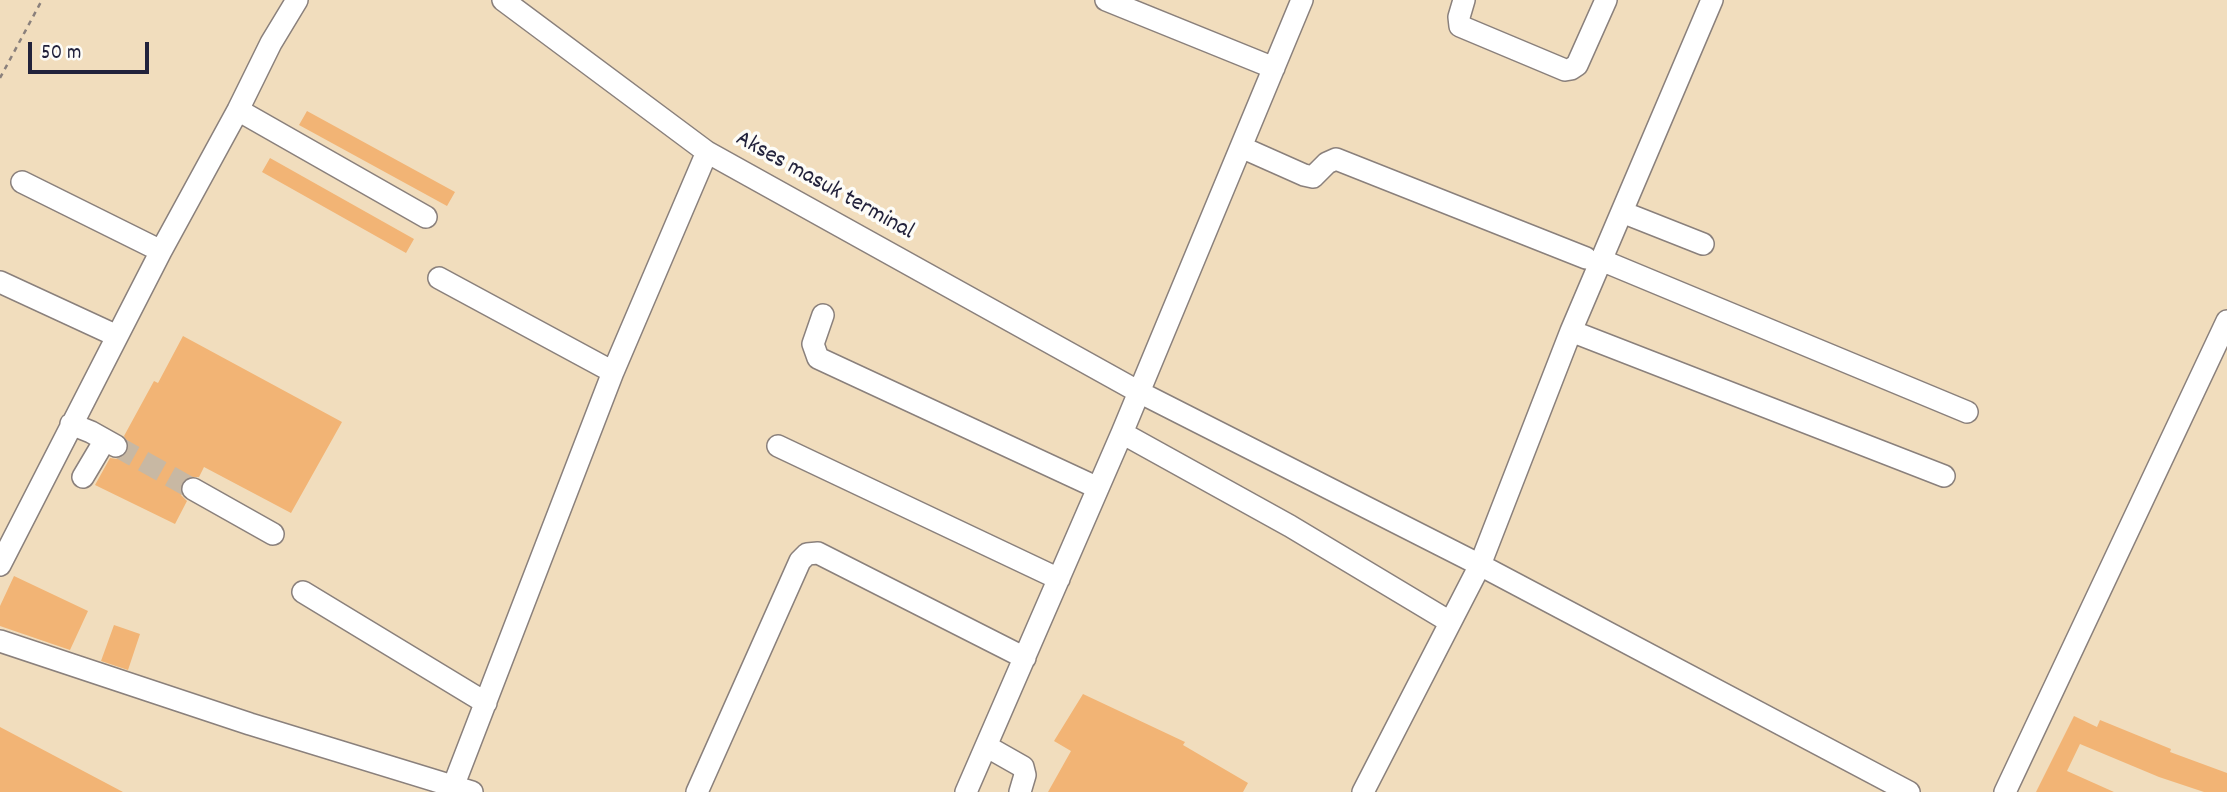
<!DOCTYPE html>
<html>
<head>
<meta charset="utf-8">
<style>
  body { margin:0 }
  #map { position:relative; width:2227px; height:792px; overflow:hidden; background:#f1ddbd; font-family:Dekko,sans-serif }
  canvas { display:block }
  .scale { position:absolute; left:28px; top:42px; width:121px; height:32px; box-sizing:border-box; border:4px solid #22223b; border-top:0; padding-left:9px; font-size:21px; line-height:24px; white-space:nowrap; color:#22223b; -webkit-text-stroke:5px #fdfcf7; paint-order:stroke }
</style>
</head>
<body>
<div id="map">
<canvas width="2227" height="792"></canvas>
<div class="scale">50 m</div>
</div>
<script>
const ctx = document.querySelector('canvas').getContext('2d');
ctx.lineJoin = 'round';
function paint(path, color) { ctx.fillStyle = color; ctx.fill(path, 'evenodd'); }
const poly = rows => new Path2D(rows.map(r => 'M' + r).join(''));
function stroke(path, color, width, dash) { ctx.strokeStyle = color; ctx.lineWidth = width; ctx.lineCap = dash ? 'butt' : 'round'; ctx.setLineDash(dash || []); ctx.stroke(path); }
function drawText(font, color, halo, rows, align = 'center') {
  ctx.font = font + ' Dekko,sans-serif'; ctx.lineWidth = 7; ctx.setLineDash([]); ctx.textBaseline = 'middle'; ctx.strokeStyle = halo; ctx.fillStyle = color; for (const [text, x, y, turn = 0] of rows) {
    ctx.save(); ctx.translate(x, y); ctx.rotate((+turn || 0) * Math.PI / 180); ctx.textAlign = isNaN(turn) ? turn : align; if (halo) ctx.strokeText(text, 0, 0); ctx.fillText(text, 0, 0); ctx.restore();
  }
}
const building = poly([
  [307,111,455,192,447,206,299,125],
  [270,158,414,239,406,253,262,172],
  [183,336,342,422,291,513,204,467,199,477,187,477,181,483,181,495,187,501,175,524,95,485,110,458,117,459,127,453,129,445,124,436,154,381,158,383],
  [14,576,88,611,70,650,0,626,0,606],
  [114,625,140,634,128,670,101,661],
  [1083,694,1185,742,1183,745,1248,783,1243,792,1048,792,1071,751,1054,741],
  [2074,716,2097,727,2100,720,2171,749,2170,752,2227,773,2227,792,2204,792,2159,777,2080,744,2067,771,2114,792,2036,792],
  [0,727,123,792,0,792]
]);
const minorTunnel = poly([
  [116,446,193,489]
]);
const path = poly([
  [0,78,42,0]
]);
const minor = poly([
  [503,0,707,152,1139,392,1480,565,1909,792],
  [1106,0,1274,68],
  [1464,0,1459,17,1460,26,1565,70,1571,69,1577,65,1606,0],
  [238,110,426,217],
  [1241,147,1304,175,1313,177,1327,163,1336,159,1586,258],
  [22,182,161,251],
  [1622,212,1703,244],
  [1601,260,1967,412],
  [439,278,613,372],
  [0,282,117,336],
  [823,315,813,344,818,358,1098,488],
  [1571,331,1944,476],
  [71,424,91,432,116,446],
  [1122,433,1290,526,1450,622],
  [778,446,1059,579],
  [83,477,105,440],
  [193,489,273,534],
  [0,565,161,251,238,110,271,43,297,0],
  [303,592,486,703],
  [0,641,250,724,472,792],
  [986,746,1023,767,1025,775,1020,792],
  [451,792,613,372,707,152],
  [697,792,800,561,807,554,818,553,1025,658],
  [966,792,1122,433,1302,0],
  [1363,792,1480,565,1571,331,1712,0],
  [2005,792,2227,321]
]);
const streetNames = [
  ["Akses masuk terminal",824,187,29]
];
paint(building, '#f2b475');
stroke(minorTunnel, '#c8b8a3', 21, [21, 10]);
stroke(minor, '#8a807c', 24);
stroke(path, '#8a807c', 2.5, [5, 5]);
stroke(minor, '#fff', 21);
drawText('24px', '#22223b', '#fdfcf7', streetNames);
</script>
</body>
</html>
